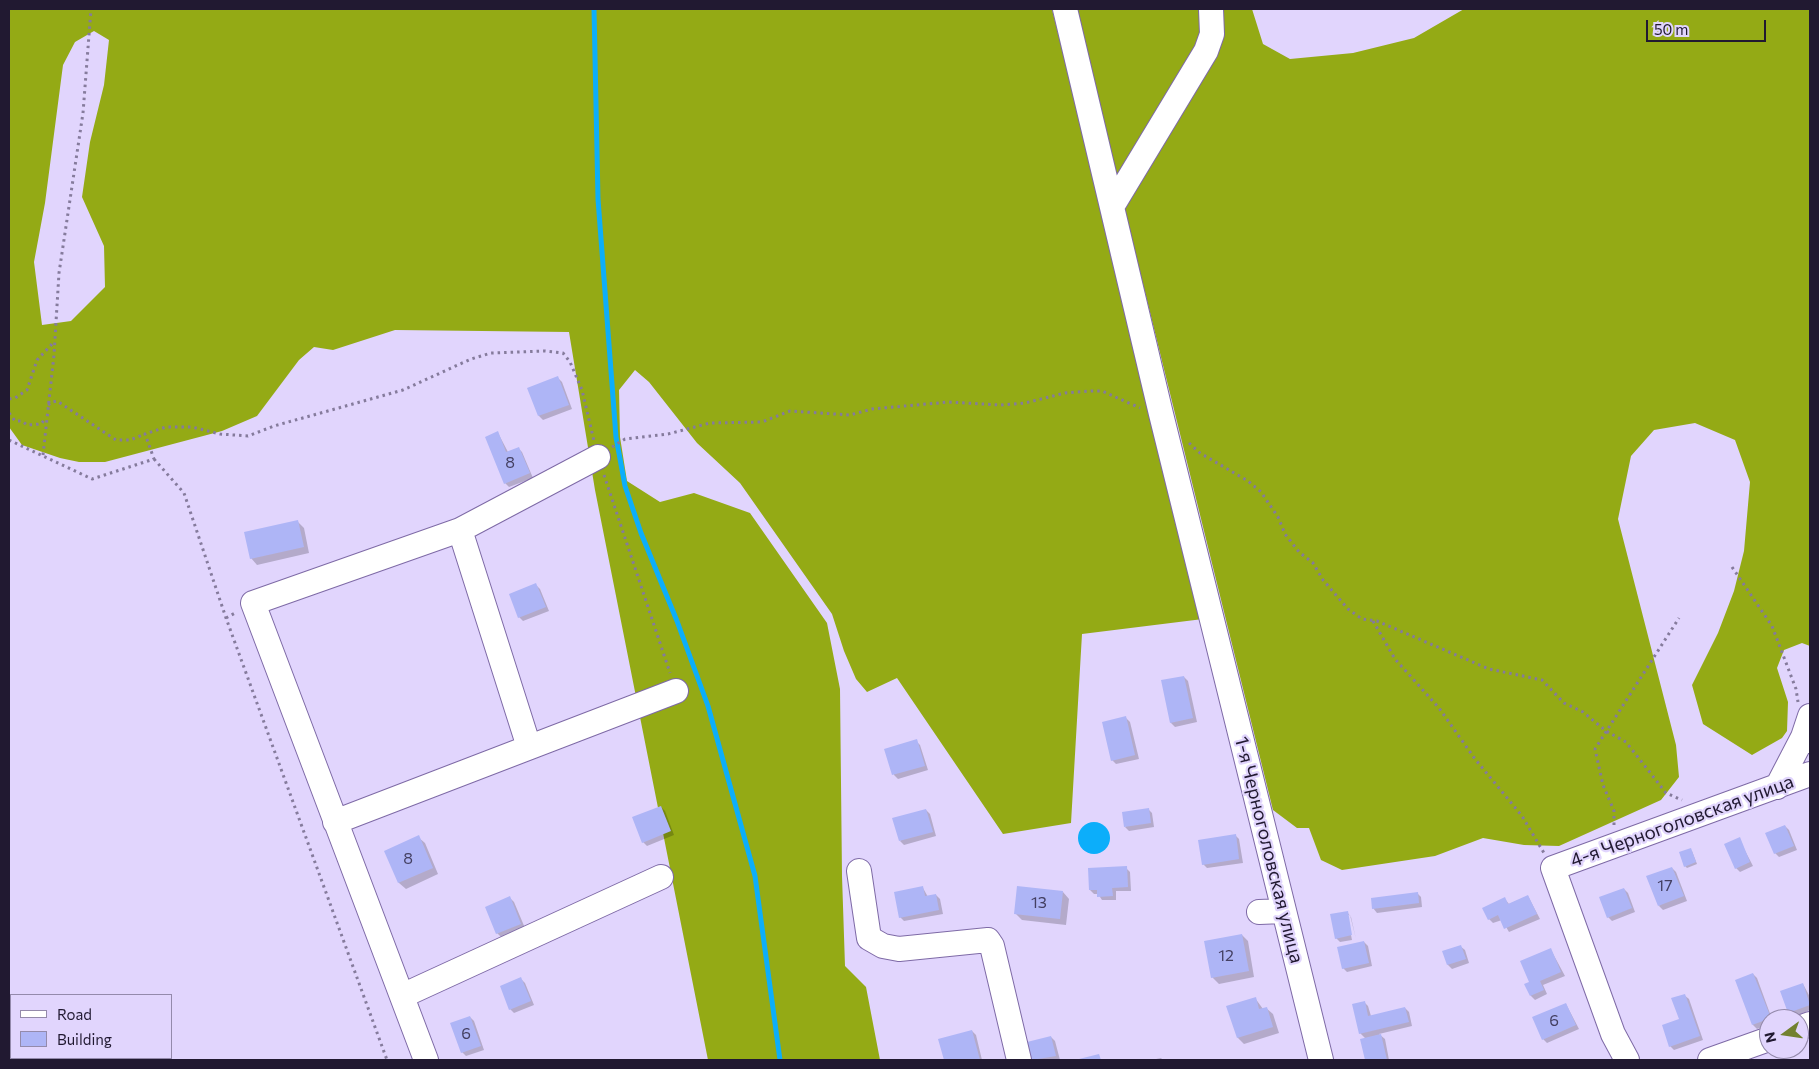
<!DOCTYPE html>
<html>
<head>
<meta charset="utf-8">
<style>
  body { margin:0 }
  #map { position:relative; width:1819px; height:1069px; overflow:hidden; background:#e1d5fd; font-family:Commissioner,sans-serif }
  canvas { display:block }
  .frame { position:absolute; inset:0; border:10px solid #211931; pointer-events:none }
  .legend { position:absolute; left:10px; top:994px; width:162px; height:65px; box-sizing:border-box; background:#e1d5fd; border:1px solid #948aab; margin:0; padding:6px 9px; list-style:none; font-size:15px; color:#211931 }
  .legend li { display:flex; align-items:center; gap:10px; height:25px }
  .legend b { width:25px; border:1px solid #948aab }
  .north { position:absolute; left:1759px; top:1009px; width:50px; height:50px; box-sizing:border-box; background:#e1d5fd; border:1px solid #948aab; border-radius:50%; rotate:256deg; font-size:14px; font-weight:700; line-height:20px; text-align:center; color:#211931 }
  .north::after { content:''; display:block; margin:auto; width:18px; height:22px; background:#72812f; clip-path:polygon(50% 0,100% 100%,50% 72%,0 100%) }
  .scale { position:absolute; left:1646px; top:20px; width:120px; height:22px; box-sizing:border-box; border:2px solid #211931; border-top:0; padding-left:6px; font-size:15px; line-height:18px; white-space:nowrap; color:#211931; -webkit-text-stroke:4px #e1d5fd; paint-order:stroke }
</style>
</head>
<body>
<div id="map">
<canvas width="1819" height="1069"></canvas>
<div class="frame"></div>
<ul class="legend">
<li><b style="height:6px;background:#fff"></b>Road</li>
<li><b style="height:14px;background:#aeb5f6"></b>Building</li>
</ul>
<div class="north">N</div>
<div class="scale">50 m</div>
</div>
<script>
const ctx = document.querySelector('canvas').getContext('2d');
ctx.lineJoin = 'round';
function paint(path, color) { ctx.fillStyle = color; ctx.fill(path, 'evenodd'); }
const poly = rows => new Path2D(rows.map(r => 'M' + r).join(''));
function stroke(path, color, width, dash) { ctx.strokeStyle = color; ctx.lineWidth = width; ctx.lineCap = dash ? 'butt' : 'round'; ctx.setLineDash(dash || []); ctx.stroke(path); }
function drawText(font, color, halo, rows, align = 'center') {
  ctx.font = font + ' Commissioner,sans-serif'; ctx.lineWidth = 4.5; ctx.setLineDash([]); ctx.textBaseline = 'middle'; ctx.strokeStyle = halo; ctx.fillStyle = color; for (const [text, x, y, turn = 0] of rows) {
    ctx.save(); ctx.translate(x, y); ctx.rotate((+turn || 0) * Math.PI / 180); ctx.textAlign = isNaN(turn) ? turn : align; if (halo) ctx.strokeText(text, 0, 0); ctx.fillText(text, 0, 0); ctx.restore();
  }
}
const forest = poly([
  [9,9,1052,9,1203,619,1082,634,1071,823,1003,834,897,678,867,692,856,679,844,651,832,614,740,483,697,443,649,382,635,370,619,390,620,437,627,481,660,502,694,493,750,513,827,623,840,689,842,876,845,966,866,987,880,1060,708,1060,595,490,569,332,395,330,333,350,314,347,299,360,257,416,222,431,105,462,79,462,60,458,22,445,9,427],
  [94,31,109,40,104,85,90,142,82,197,104,246,105,287,71,321,42,325,34,262,45,203,63,65,75,42],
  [1075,9,1252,9,1263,44,1290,59,1353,53,1414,38,1464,9,1810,9,1810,646,1802,643,1784,650,1777,668,1788,702,1787,731,1782,738,1752,755,1703,724,1692,685,1718,633,1734,591,1744,551,1750,482,1735,440,1695,423,1654,430,1631,456,1618,519,1676,745,1679,777,1661,800,1559,846,1524,845,1483,838,1435,856,1342,870,1321,860,1309,828,1297,828,1273,810]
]);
const water = poly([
  '1078 838a16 16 0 1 1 32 0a16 16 0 1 1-32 0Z'
]);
const shadow = poly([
  [558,378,562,382,572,409,543,420,539,416,529,388],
  [498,433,508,452,518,448,522,452,533,478,509,487,505,483],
  [297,521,304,528,309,553,257,565,251,558],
  [536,585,540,589,549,611,523,621,519,617],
  [1184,677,1188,681,1197,722,1175,727,1171,723,1162,681],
  [1126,718,1130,722,1139,759,1116,764,1112,760],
  [916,741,920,745,928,770,898,779,894,775,886,750],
  [661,807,665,811,674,835,647,846,643,842],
  [1148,809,1152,813,1154,827,1129,831,1125,827],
  [926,810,930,814,936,836,904,845,900,841],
  [1785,826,1789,830,1797,850,1779,857,1775,853],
  [1235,835,1239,839,1243,863,1207,868,1203,864],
  [418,837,425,843,438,874,406,889,399,883,386,852],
  [1739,839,1753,866,1740,872,1736,868],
  [1692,851,1697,864,1687,868,1685,866],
  [1126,868,1130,872,1131,891,1116,891,1116,900,1102,900,1098,894,1094,894,1090,890],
  [1672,868,1676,872,1687,901,1663,910,1659,906],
  [923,888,928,897,936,895,940,899,943,914,904,921,900,917],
  [1624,889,1628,893,1635,912,1612,921,1608,917],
  [1063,892,1069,899,1066,925,1022,920,1016,914],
  [1417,893,1421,897,1422,907,1377,913,1373,908],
  [1528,896,1540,919,1509,932,1502,920,1493,923,1489,919,1505,899,1509,904],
  [510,898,514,902,525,928,501,937,497,933],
  [1347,912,1351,917,1356,939,1350,915,1347,915,1352,940,1340,942,1336,938],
  [1242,935,1248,941,1254,977,1219,984,1212,977],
  [1364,942,1368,946,1372,966,1347,972,1343,968],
  [1460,946,1465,950,1469,963,1452,969,1448,965,1444,952],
  [1551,950,1565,976,1543,985,1547,994,1535,1000,1531,996,1531,983],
  [1753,974,1757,978,1772,1019,1769,1019,1769,1024,1757,1029,1753,1025,1736,981],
  [521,979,525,983,534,1005,514,1013,510,1009],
  [1803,984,1810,997,1810,1010,1793,1017,1789,1013],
  [1684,995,1689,999,1703,1040,1674,1050,1670,1046,1680,1020],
  [1255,998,1263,1009,1266,1008,1273,1014,1279,1033,1244,1044,1238,1038,1228,1007],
  [1364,1002,1368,1006,1371,1016,1405,1008,1409,1012,1412,1026,1379,1034,1385,1039,1389,1060,1367,1060,1362,1040,1366,1039,1360,1033],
  [1566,1004,1579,1029,1547,1043,1543,1039],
  [470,1017,474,1021,484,1050,466,1056,462,1052],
  [972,1031,976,1035,982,1060,945,1060,940,1040],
  [1051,1037,1055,1041,1060,1060,1033,1060,1029,1043],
  [1161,1058,1163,1060,1151,1060]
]);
const stream = poly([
  [594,9,598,199,616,437,625,486,641,533,677,621,708,706,755,876,780,1060]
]);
const building = poly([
  [558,376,569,405,538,416,527,388],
  [498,431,506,452,519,447,530,473,504,484,485,437],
  [298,520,304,547,250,559,244,532],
  [536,583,546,607,518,618,509,594],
  [1184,676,1193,718,1170,723,1161,680],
  [1126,716,1135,755,1111,761,1102,722],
  [917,739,925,766,892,775,884,749],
  [661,806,671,831,642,843,632,817],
  [1149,808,1151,823,1124,827,1122,812],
  [926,809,933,832,899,841,892,818],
  [1785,825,1794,846,1774,854,1765,833],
  [1236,834,1239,859,1202,865,1198,840],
  [419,835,433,868,398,883,384,851],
  [1740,837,1750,862,1735,869,1724,844],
  [1691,848,1696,862,1684,867,1679,852],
  [1127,866,1128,887,1112,888,1113,896,1097,897,1097,890,1089,890,1088,868],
  [1672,867,1684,896,1658,906,1646,876],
  [923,886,925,896,936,894,939,910,899,918,894,892],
  [1017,886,1063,891,1060,919,1014,914],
  [1624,888,1632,908,1607,918,1599,897],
  [1418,892,1419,903,1372,909,1371,898],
  [1528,895,1537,914,1504,929,1498,915,1488,920,1482,908,1505,897,1508,904],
  [510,896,521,924,496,934,485,907],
  [1348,911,1352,935,1335,939,1330,914],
  [1242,934,1249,971,1211,978,1204,941],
  [1364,941,1369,963,1342,969,1337,947],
  [1461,945,1466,959,1447,965,1442,951],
  [1551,948,1561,972,1540,981,1544,990,1530,996,1524,984,1529,982,1520,961],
  [1753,973,1771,1018,1752,1025,1735,980],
  [521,977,531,1001,509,1010,500,986],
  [1803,983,1810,1005,1788,1013,1780,991],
  [1685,994,1700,1036,1669,1047,1662,1025,1679,1019,1671,998],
  [1256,997,1259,1009,1267,1007,1273,1027,1237,1038,1226,1006],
  [1365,1001,1368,1016,1405,1007,1409,1022,1359,1034,1352,1004],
  [1566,1003,1576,1025,1542,1040,1532,1017],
  [470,1016,481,1046,461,1053,450,1023],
  [972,1030,980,1060,944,1060,938,1039],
  [1381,1034,1387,1060,1365,1060,1360,1039],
  [1051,1036,1056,1056,1032,1060,1027,1042],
  [1099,1054,1101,1060,1075,1060]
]);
const path = poly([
  [9,399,15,398,27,390,37,360,54,342],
  [48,405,52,402,57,401,116,440,130,440,145,434],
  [9,413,15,421,22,421,27,425,41,424,46,418],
  [9,440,92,479,154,459,145,434,166,427,192,427,220,434,248,436,274,426,403,390,471,359,491,353,545,351,563,353,570,362,582,390,594,441],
  [1189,443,1200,453,1248,481,1261,492,1278,517,1285,534,1299,552,1313,563,1323,580,1348,609,1362,619,1377,621,1489,669,1542,680,1564,703,1583,712,1606,731,1626,742,1666,793,1682,800],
  [612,447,625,439,668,434,710,423,762,422,790,411,850,415,872,409,949,402,1001,405,1025,403,1065,393,1091,391,1102,391,1140,408],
  [43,455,54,355,59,273,83,113,91,9],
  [154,459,184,493,226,618,387,1060],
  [604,475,670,673],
  [1732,567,1772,626,1796,689,1798,702],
  [226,618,237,612],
  [1373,621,1395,659,1439,708,1475,759,1522,816,1544,853],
  [1614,825,1614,811,1603,785,1595,749,1679,618]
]);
const minor = poly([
  [1065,9,1161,414,1321,1060],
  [1113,205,1206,51,1212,34,1211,9],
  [460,530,529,747],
  [1810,716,1803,737,1810,741],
  [1777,787,1803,737],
  [335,822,676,691],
  [859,871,869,938,883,946,899,949,988,940,992,946,1019,1060],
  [1259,912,1284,911],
  [402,996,661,877],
  [1799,1028,1810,1024],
  [426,1060,253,603,460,530,598,457],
  [1627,1060,1613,1034,1553,868,1810,774],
  [1710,1060,1769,1039]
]);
const numberNames = [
  ["8",510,463],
  ["8",408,859],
  ["17",1665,886],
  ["13",1039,903],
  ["12",1226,956],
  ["6",1554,1021],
  ["6",466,1034]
];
const streetNames = [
  ["4-я Черноголовская улица",1682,821,-20],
  ["1-я Черноголовская улица",1269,850,76]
];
paint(forest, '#94aa15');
paint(water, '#0caefa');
paint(shadow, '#0003');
stroke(stream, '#0caefa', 5);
paint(building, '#aeb5f6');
stroke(minor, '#7e6aa6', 26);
stroke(path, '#857b9c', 3, [2.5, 4]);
stroke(minor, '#fff', 24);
drawText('16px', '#444062', null, numberNames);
drawText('19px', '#211931', '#e1d5fd', streetNames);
</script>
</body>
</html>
